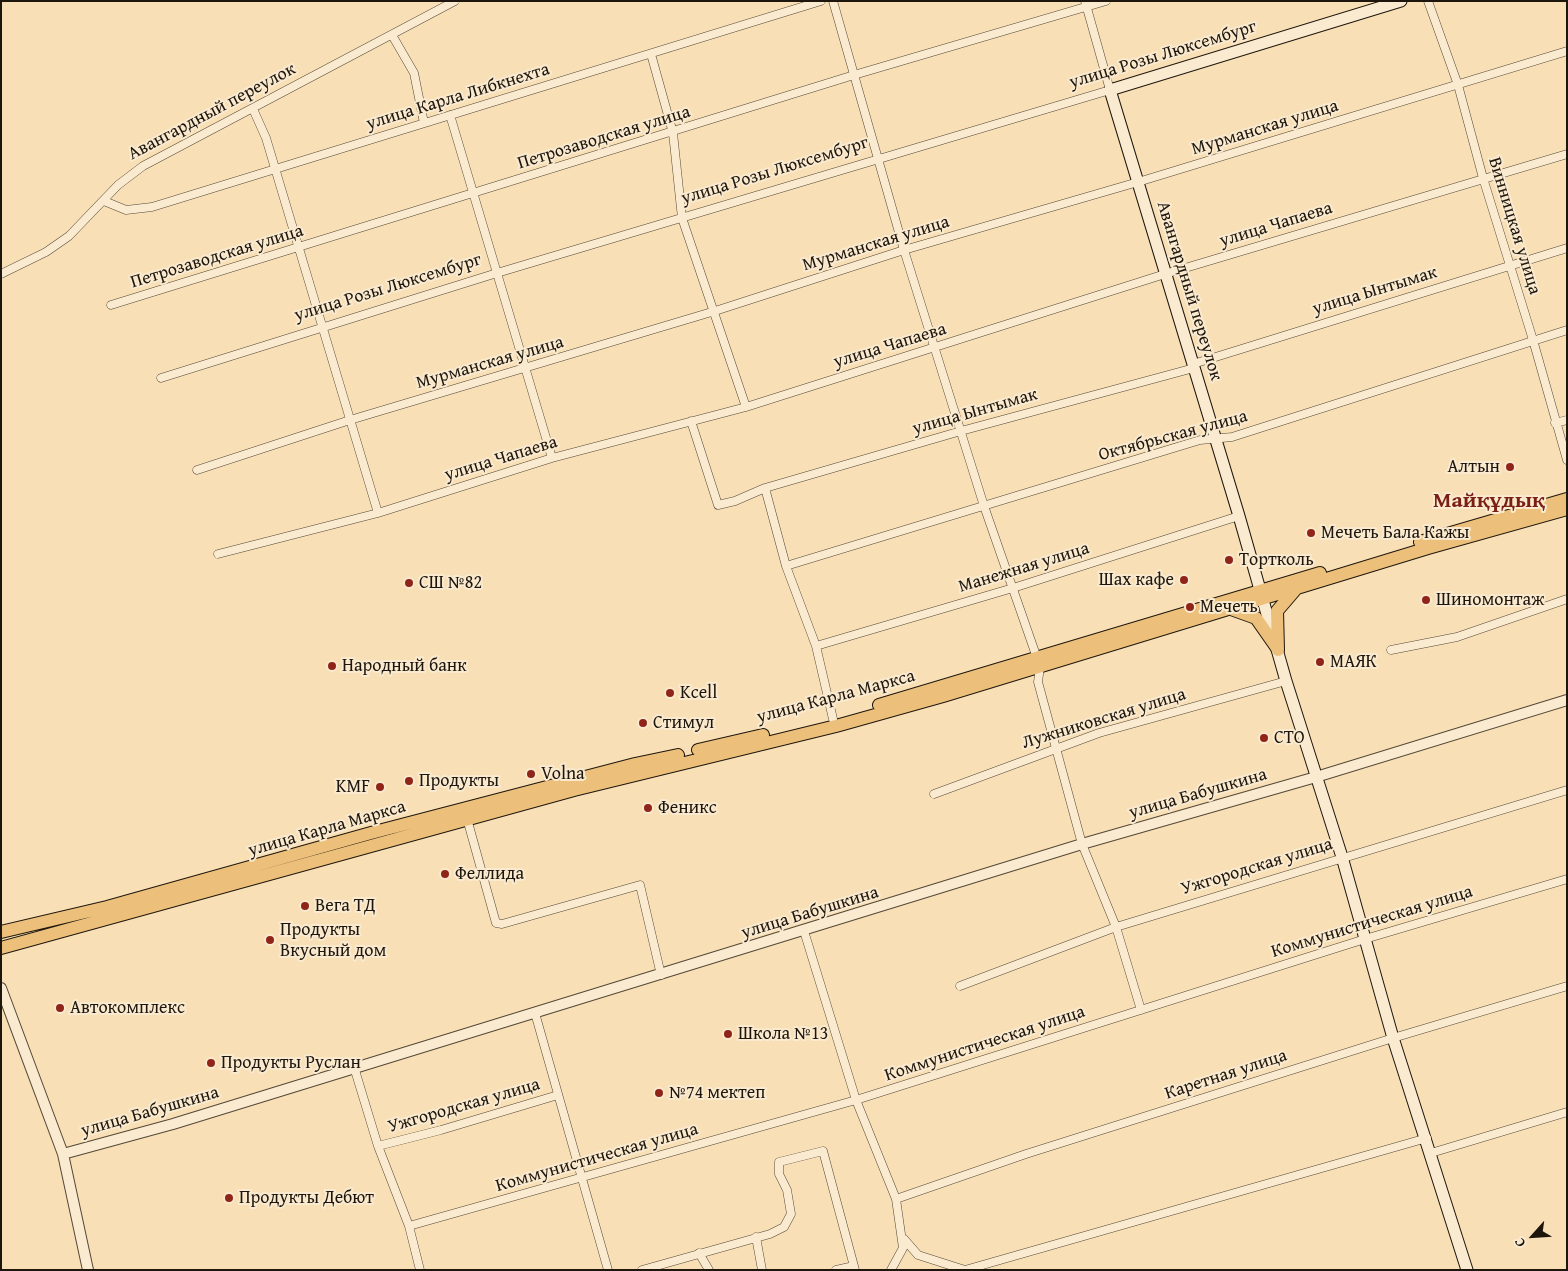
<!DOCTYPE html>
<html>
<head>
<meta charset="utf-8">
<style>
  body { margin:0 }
  #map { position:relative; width:1568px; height:1271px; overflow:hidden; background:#f8dfb5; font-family:"Gentium Book Plus",serif }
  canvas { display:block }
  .frame { position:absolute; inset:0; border:2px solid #1e160d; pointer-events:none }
  .north { position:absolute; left:1508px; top:1211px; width:50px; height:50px; -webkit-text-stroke:4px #faeacf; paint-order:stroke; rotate:244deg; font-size:14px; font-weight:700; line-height:20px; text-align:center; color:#1e160d }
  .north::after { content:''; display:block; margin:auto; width:18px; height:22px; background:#1e160d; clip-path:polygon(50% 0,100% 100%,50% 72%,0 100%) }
</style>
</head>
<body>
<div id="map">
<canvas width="1568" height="1271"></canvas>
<div class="frame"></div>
<div class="north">С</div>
</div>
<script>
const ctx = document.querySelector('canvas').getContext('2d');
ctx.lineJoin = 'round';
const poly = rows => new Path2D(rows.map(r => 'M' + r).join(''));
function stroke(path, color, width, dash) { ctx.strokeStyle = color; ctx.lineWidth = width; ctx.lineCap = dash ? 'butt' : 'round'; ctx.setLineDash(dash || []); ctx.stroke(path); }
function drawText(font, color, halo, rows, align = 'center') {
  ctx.font = font + ' "Gentium Book Plus",serif'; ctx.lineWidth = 4; ctx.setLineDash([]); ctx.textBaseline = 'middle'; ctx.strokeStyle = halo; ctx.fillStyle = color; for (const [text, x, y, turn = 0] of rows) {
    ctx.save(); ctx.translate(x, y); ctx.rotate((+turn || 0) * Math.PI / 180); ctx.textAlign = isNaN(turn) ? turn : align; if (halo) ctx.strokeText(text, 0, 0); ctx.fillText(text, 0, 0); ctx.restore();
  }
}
const minor = poly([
  [833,1,904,250,984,506,1037,658],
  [1428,1,1458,85,1483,178,1533,340,1567,460],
  [392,35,414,73,424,123],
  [651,54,673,133,682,218,746,407],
  [253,109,266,138,378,513],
  [450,115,552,458],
  [104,201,126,210,152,207,821,1],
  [1,274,46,252,69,236,118,185,143,166,455,1],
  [111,305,854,75,1106,1],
  [1193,364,1567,248],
  [161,378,497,273,1110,90,1085,1],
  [691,421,718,505,735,501,765,488,961,431,1194,368],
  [1555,423,1567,420],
  [197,470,350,420,715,311,904,250,1138,182,1567,51],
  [765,488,786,566,816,646,833,719],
  [218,554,378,513,552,458,746,407,1165,274,1567,154],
  [786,566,1200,440,1232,437,1567,330],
  [816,646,1013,588,1239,516],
  [1391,650,1457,637,1567,599],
  [1040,667,1038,682,1082,844,1116,927,1141,1010],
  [934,794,1099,733,1286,681],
  [466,815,496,923,502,924,640,885,661,975],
  [804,931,856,1100,896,1199,903,1248,891,1270],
  [960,986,1116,927,1567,790],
  [535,1013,608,1270],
  [354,1067,378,1146,409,1226,420,1270],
  [378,1146,441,1130,558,1095],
  [1431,1153,1567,1112],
  [896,1199,1026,1154,1393,1038,1567,986],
  [409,1226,856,1100,1365,939,1567,879],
  [756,1237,762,1270],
  [904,1239,918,1255,965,1270,1427,1138],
  [699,1253,709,1270],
  [642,1270,770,1234,784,1227,791,1214,787,1190,779,1174,779,1162,823,1151,855,1270],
  [836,1270,854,1266]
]);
const tertiary = poly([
  [1,988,63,1154,88,1270],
  [63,1154,173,1124,1082,844,1316,777,1567,700]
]);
const secondary = poly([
  [1401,1,1110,90,1239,516,1286,681,1342,857,1393,1038,1467,1270]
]);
const primary = poly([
  [1420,542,1567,499],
  [1231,609,1256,618,1277,648],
  [1278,650,1277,611,1295,590],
  [879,705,1320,573],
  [698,750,763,735],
  [1,932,107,907,371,833,635,764,678,755],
  [1,948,574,790,836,726,943,696,1428,548,1567,509]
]);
const markers = [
  [1510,467,5,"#8f2418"],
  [1311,533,5,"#8f2418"],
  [1229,560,5,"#8f2418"],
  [1184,580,5,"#8f2418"],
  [409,583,5,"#8f2418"],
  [1426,600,5,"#8f2418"],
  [1190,607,5,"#8f2418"],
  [1320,662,5,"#8f2418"],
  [332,666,5,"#8f2418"],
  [670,693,5,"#8f2418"],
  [643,723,5,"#8f2418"],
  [1264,738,5,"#8f2418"],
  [531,774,5,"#8f2418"],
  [409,781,5,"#8f2418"],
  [380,787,5,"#8f2418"],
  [648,808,5,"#8f2418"],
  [445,874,5,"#8f2418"],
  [305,906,5,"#8f2418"],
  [270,940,5,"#8f2418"],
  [60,1008,5,"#8f2418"],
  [728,1034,5,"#8f2418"],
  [211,1063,5,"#8f2418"],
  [659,1093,5,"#8f2418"],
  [229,1198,5,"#8f2418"]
];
const streetNames = [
  ["улица Розы Люксембург",1163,55,-17],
  ["улица Карла Либкнехта",458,97,-17],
  ["Авангардный переулок",212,112,-28],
  ["Мурманская улица",1265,128,-17],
  ["Петрозаводская улица",604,138,-17],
  ["улица Розы Люксембург",775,171,-17],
  ["улица Чапаева",1276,225,-17],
  ["Винницкая улица",1514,226,73],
  ["Мурманская улица",876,244,-17],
  ["Петрозаводская улица",217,257,-17],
  ["улица Розы Люксембург",388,288,-17],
  ["Авангардный переулок",1189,291,73],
  ["улица Ынтымак",1375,291,-17],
  ["улица Чапаева",890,346,-17],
  ["Мурманская улица",490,363,-16],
  ["улица Ынтымак",975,412,-16],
  ["Октябрьская улица",1173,436,-15],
  ["улица Чапаева",501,459,-17],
  ["Манежная улица",1024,568,-17],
  ["улица Карла Маркса",836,697,-15],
  ["Лужниковская улица",1104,719,-17],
  ["улица Бабушкина",1198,794,-16],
  ["улица Карла Маркса",327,829,-16],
  ["Ужгородская улица",1257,867,-17],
  ["улица Бабушкина",810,913,-17],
  ["Коммунистическая улица",1372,922,-17],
  ["Коммунистическая улица",985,1044,-18],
  ["Каретная улица",1226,1075,-18],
  ["Ужгородская улица",464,1106,-16],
  ["улица Бабушкина",150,1112,-16],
  ["Коммунистическая улица",597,1158,-16]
];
const poiNames = [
  ["Алтын",1500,467,"right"],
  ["Мечеть Бала Кажы",1321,533],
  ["Тортколь",1239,560],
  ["Шах кафе",1174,580,"right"],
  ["СШ №82",419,583],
  ["Шиномонтаж",1436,600],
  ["Мечеть",1200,607],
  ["МАЯК",1330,662],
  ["Народный банк",342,666],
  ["Kcell",680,693],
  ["Стимул",653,723],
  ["СТО",1274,738],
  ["Volna",541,774],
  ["Продукты",419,781],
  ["KMF",370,787,"right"],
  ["Феникс",658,808],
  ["Феллида",455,874],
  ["Вега ТД",315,906],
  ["Продукты",280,930],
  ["Вкусный дом",280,951],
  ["Автокомплекс",70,1008],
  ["Школа №13",738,1034],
  ["Продукты Руслан",221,1063],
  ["№74 мектеп",669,1093],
  ["Продукты Дебют",239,1198]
];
const districtNames = [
  ["Майқұдық",1489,501]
];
stroke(minor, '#544837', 9);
stroke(tertiary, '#544837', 12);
stroke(secondary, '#1e160d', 13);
stroke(primary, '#1e160d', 14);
stroke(minor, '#faeacf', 8);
stroke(tertiary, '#faeacf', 10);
stroke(secondary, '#faeacf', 11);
stroke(primary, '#ecc07a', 12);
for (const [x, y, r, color] of markers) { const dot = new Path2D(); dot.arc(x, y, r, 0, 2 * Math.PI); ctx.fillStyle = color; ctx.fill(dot); stroke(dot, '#faeacf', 2); }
drawText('18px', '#1e160d', '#faeacf', streetNames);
drawText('18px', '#1e160d', '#faeacf', poiNames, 'left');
drawText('bold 22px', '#7a1f14', '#faeacf', districtNames);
</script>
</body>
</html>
